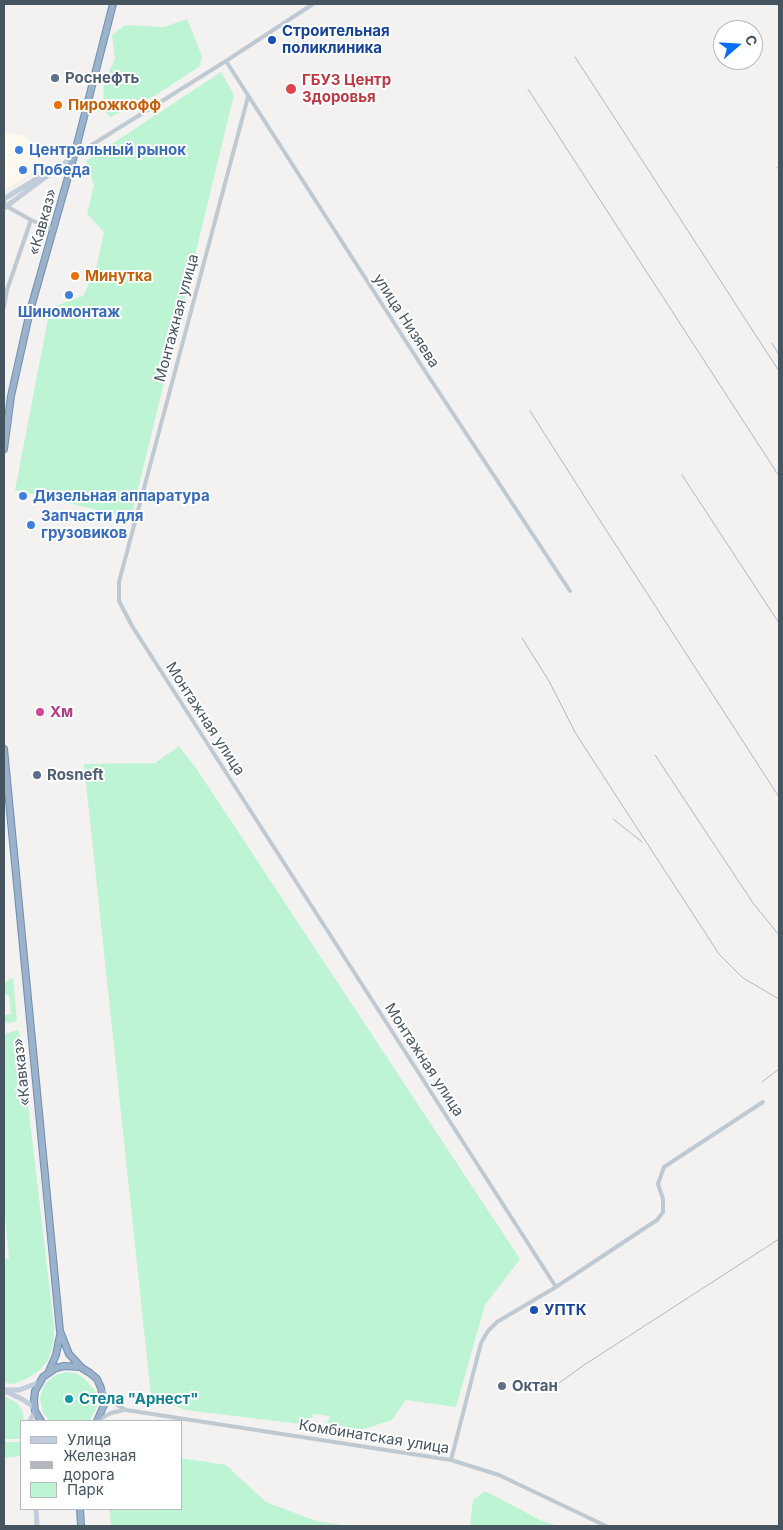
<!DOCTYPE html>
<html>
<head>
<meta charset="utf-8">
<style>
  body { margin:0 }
  #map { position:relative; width:783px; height:1530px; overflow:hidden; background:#f4f1f1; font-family:Inter,sans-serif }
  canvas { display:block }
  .frame { position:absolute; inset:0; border:5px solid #475561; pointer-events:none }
  .legend { position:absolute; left:20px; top:1420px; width:162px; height:90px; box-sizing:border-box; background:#fff; border:1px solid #b5bbc0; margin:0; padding:6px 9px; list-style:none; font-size:15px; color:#475561 }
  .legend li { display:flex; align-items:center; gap:10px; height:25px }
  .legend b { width:25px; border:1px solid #b5bbc0 }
  .north { position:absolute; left:713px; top:20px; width:50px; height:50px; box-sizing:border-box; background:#fff; border:1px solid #b5bbc0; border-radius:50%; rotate:71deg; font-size:14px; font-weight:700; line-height:20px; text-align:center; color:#475561 }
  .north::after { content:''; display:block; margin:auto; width:18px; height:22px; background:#0870f7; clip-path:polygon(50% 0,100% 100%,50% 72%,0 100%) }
</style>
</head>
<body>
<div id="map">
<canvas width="783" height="1530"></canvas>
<div class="frame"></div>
<ul class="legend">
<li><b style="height:6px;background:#c1cdda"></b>Улица</li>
<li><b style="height:6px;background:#b3b7bc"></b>Железная дорога</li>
<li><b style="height:14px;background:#bdf4d3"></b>Парк</li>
</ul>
<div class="north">С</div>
</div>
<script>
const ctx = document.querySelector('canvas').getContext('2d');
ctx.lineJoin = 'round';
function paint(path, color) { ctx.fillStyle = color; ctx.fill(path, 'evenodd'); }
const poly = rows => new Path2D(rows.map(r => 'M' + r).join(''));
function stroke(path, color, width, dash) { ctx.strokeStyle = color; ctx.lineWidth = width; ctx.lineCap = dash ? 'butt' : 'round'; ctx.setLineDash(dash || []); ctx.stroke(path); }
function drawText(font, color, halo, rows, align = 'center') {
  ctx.font = font + ' Inter,sans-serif'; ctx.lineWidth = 4; ctx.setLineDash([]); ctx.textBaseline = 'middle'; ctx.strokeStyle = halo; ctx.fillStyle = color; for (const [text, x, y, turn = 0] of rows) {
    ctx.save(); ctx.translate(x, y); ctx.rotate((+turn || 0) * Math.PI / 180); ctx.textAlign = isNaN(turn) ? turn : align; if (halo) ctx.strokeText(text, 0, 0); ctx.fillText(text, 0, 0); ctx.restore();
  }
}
const commercial = poly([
  [4,132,26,136,44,165,4,190]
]);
const green = poly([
  [187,19,202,56,200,66,156,95,110,117,103,108,104,82,115,59,112,35,125,25,164,27],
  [221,72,234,95,131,518,15,490,50,308,83,296,96,269,104,232,87,214,94,185,86,161],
  [179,746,196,768,520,1259,485,1305,456,1407,406,1400,392,1420,360,1430,327,1423,330,1416,313,1414,309,1425,185,1410,151,1396,84,764,155,763],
  [11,978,13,979,17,1021,9,1023,4,1021,4,1015,11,1014,9,995,4,995,4,984],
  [18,1030,20,1035,54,1327,54,1341,48,1360,41,1369,28,1378,14,1384,4,1383,4,1259,9,1258,4,1207,4,1038,7,1033],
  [66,1372,76,1373,85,1379,96,1392,98,1403,96,1409,89,1421,50,1421,43,1413,40,1398,43,1388,46,1383,56,1375],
  [4,1396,17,1403,23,1412,24,1421,21,1421,21,1438,19,1439,4,1439],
  [4,1442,21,1442,21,1456,4,1458],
  [181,1458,226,1465,266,1502,316,1521,348,1526,111,1526,109,1509,181,1509],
  [485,1491,542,1521,559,1526,470,1526,473,1500]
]);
const minor = poly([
  [226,61,423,368,570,591],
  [248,97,119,582,119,601,132,626,556,1287],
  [74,156,226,61,313,4],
  [4,202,6,206,31,220,7,290,4,307],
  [31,220,54,230],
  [103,1391,112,1402,126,1410,451,1460,499,1475,606,1526],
  [98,1420,111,1413,124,1410],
  [451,1460,481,1343,488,1331,497,1322,556,1287,657,1220,663,1212,663,1199,658,1184,664,1167,763,1102]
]);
const secondary = poly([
  [4,199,46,173],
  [4,208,74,156],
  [4,1390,19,1390,38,1383],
  [7,1392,22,1399,35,1408],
  [30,1421,35,1411],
  [36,1509,37,1526]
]);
const trunk = poly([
  [4,449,11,396,30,311,74,156,113,4],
  [4,749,60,1331,69,1354,82,1368,90,1373,97,1379,101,1388,104,1405,97,1421],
  [49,1371,56,1355,60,1335],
  [41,1421,35,1411,34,1400,35,1391,43,1377,56,1368,64,1366,80,1367],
  [80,1509,81,1526]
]);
const rail = poly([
  [575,57,779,371],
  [528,89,779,476],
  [777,167,779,170],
  [772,343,779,355],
  [530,411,588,502,779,797],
  [682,475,779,623],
  [522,638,549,681,576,734,719,954,743,978,779,999],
  [655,755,753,903,779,935],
  [613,819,642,842],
  [762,1082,779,1069],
  [545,1393,584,1365,779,1239]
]);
const markers = [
  [272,40,5,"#1a4fb4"],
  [55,78,5,"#5c6f8a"],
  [291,89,6,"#e0444e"],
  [58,105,5,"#e8710a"],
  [19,150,5,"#3f7fe0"],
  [23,170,5,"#3f7fe0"],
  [75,276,5,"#e8710a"],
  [69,295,5,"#3f7fe0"],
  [23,496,5,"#3f7fe0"],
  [31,525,5,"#3f7fe0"],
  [40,712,5,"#d1479c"],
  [37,775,5,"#5c6f8a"],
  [534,1310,5,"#1a4fb4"],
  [502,1386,5,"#5c6f8a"],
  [69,1399,5,"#0f9aa8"]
];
const transitNames = [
  ["Строительная",282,31],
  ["поликлиника",282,48],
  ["УПТК",544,1310]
];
const serviceNames = [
  ["Роснефть",65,78],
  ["Rosneft",47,775],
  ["Октан",512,1386]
];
const healthNames = [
  ["ГБУЗ Центр",302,80],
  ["Здоровья",302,97]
];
const foodNames = [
  ["Пирожкофф",68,105],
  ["Минутка",85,276]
];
const shopNames = [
  ["Центральный рынок",29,150],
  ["Победа",33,170],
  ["Шиномонтаж",69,312,"center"],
  ["Дизельная аппаратура",33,496],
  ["Запчасти для",41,516],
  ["грузовиков",41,533]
];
const streetNames = [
  ["«Кавказ»",43,222,-74],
  ["Монтажная улица",177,318,-75],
  ["улица Низяева",406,321,57],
  ["Монтажная улица",205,719,57],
  ["Монтажная улица",424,1060,57],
  ["«Кавказ»",22,1072,-96],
  ["Комбинатская улица",374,1437,9]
];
const hotelNames = [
  ["Хм",50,712]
];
const cultureNames = [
  ["Стела \"Арнест\"",79,1399]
];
paint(commercial, '#fef9ec');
paint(green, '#bdf4d3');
stroke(trunk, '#708fb0', 8);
stroke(minor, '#bec9d2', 4);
stroke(secondary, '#c1cdda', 5);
stroke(trunk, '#9ab2cb', 6);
stroke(rail, '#b3b7bc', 1);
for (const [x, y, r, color] of markers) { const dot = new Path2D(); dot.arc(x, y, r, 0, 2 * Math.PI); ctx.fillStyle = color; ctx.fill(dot); stroke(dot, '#fff', 2); }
drawText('bold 15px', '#164399', '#fff', transitNames, 'left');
drawText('bold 15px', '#4e5e75', '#fff', serviceNames, 'left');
drawText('bold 15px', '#be3a42', '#fff', healthNames, 'left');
drawText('bold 15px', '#c56008', '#fff', foodNames, 'left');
drawText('bold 15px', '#366cbe', '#fff', shopNames, 'left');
drawText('15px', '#475561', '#fff', streetNames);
drawText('bold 15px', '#b23c85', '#fff', hotelNames, 'left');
drawText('bold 15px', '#0d838f', '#fff', cultureNames, 'left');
</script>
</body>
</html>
